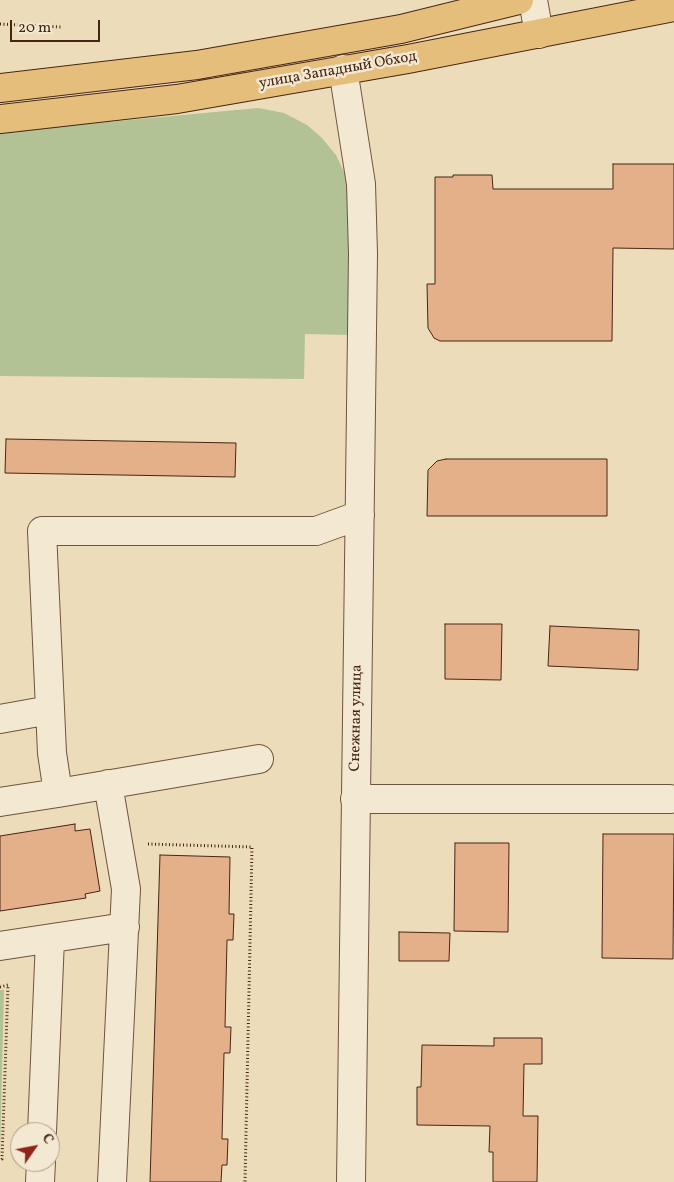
<!DOCTYPE html>
<html>
<head>
<meta charset="utf-8">
<style>
  body { margin:0 }
  #map { position:relative; width:674px; height:1182px; overflow:hidden; background:#eddcb9; font-family:Vollkorn,serif }
  canvas { display:block }
  .north { position:absolute; left:10px; top:1122px; width:50px; height:50px; box-sizing:border-box; background:#f3e8d2; border:1px solid #ae9a86; border-radius:50%; rotate:57deg; font-size:14px; font-weight:700; line-height:20px; text-align:center; color:#472514 }
  .north::after { content:''; display:block; margin:auto; width:18px; height:22px; background:#8f2418; clip-path:polygon(50% 0,100% 100%,50% 72%,0 100%) }
  .scale { position:absolute; left:10px; top:20px; width:90px; height:22px; box-sizing:border-box; border:2px solid #472514; border-top:0; padding-left:6px; font-size:15px; line-height:18px; white-space:nowrap; color:#472514; -webkit-text-stroke:4px #f3e8d2; paint-order:stroke }
</style>
</head>
<body>
<div id="map">
<canvas width="674" height="1182"></canvas>
<div class="north">С</div>
<div class="scale">20 m</div>
</div>
<script>
const ctx = document.querySelector('canvas').getContext('2d');
ctx.lineJoin = 'round';
function paint(path, color) { ctx.fillStyle = color; ctx.fill(path, 'evenodd'); }
const poly = rows => new Path2D(rows.map(r => 'M' + r).join(''));
function stroke(path, color, width, dash) { ctx.strokeStyle = color; ctx.lineWidth = width; ctx.lineCap = dash ? 'butt' : 'round'; ctx.setLineDash(dash || []); ctx.stroke(path); }
function drawText(font, color, halo, rows, align = 'center') {
  ctx.font = font + ' Vollkorn,serif'; ctx.lineWidth = 5; ctx.setLineDash([]); ctx.textBaseline = 'middle'; ctx.strokeStyle = halo; ctx.fillStyle = color; for (const [text, x, y, turn = 0] of rows) {
    ctx.save(); ctx.translate(x, y); ctx.rotate((+turn || 0) * Math.PI / 180); ctx.textAlign = isNaN(turn) ? turn : align; if (halo) ctx.strokeText(text, 0, 0); ctx.fillText(text, 0, 0); ctx.restore();
  }
}
const green = poly([
  [258,108,284,113,307,125,322,138,336,155,345,174,351,201,349,335,305,334,304,379,0,376,0,132],
  [0,990,4,990,0,1157]
]);
const building = poly([
  [613,164,674,164,674,249,613,248,612,341,440,341,434,338,428,328,427,284,435,284,435,177,453,177,453,175,492,175,493,189,613,189,613,164],
  [6,439,236,443,235,477,5,473,6,439],
  [446,459,607,459,607,516,427,516,428,470,437,461,446,459],
  [445,624,502,624,501,680,445,679,445,624],
  [550,626,639,630,638,670,548,666,550,626],
  [75,824,75,831,90,829,100,891,85,894,86,898,0,911,0,836,75,824],
  [603,834,674,834,673,959,602,958,603,834],
  [455,843,509,843,508,932,454,931,455,843],
  [160,855,230,857,229,914,234,914,233,940,227,940,225,1027,231,1027,230,1053,224,1053,222,1139,228,1139,227,1165,222,1165,221,1182,150,1182,160,855],
  [399,932,450,933,449,961,399,961,399,932],
  [494,1038,542,1038,542,1064,524,1064,523,1116,538,1116,537,1182,493,1182,493,1152,489,1152,490,1126,417,1125,417,1087,421,1087,422,1045,494,1046,494,1038]
]);
const path = poly([
  [0,24,61,27],
  [148,844,252,847,245,1182],
  [0,987,8,985,2,1159,0,1160]
]);
const minor = poly([
  [533,0,539,34],
  [343,69,361,184,363,254,351,1182],
  [0,719,50,710],
  [108,784,126,889,112,1182],
  [58,793,259,759],
  [355,799,670,799],
  [0,802,58,793,52,753,42,531,316,531,360,515],
  [0,946,125,927],
  [42,1132,50,939],
  [40,1182,41,1162]
]);
const highway = poly([
  [0,88,197,65,401,29,519,0],
  [0,119,177,99,408,59,674,7]
]);
const streetNames = [
  ["улица Западный Обход",338,71,-10],
  ["Снежная улица",357,718,-89]
];
paint(green, '#b2c294');
paint(building, '#e4b08a');
stroke(building, '#472514', 1);
stroke(minor, '#70533d', 30);
stroke(highway, '#472514', 30);
stroke(path, '#472514', 3, [1, 2.5]);
stroke(minor, '#f3e8d2', 28);
stroke(highway, '#e6be7c', 28);
drawText('15px', '#472514', '#f3e8d2', streetNames);
</script>
</body>
</html>
